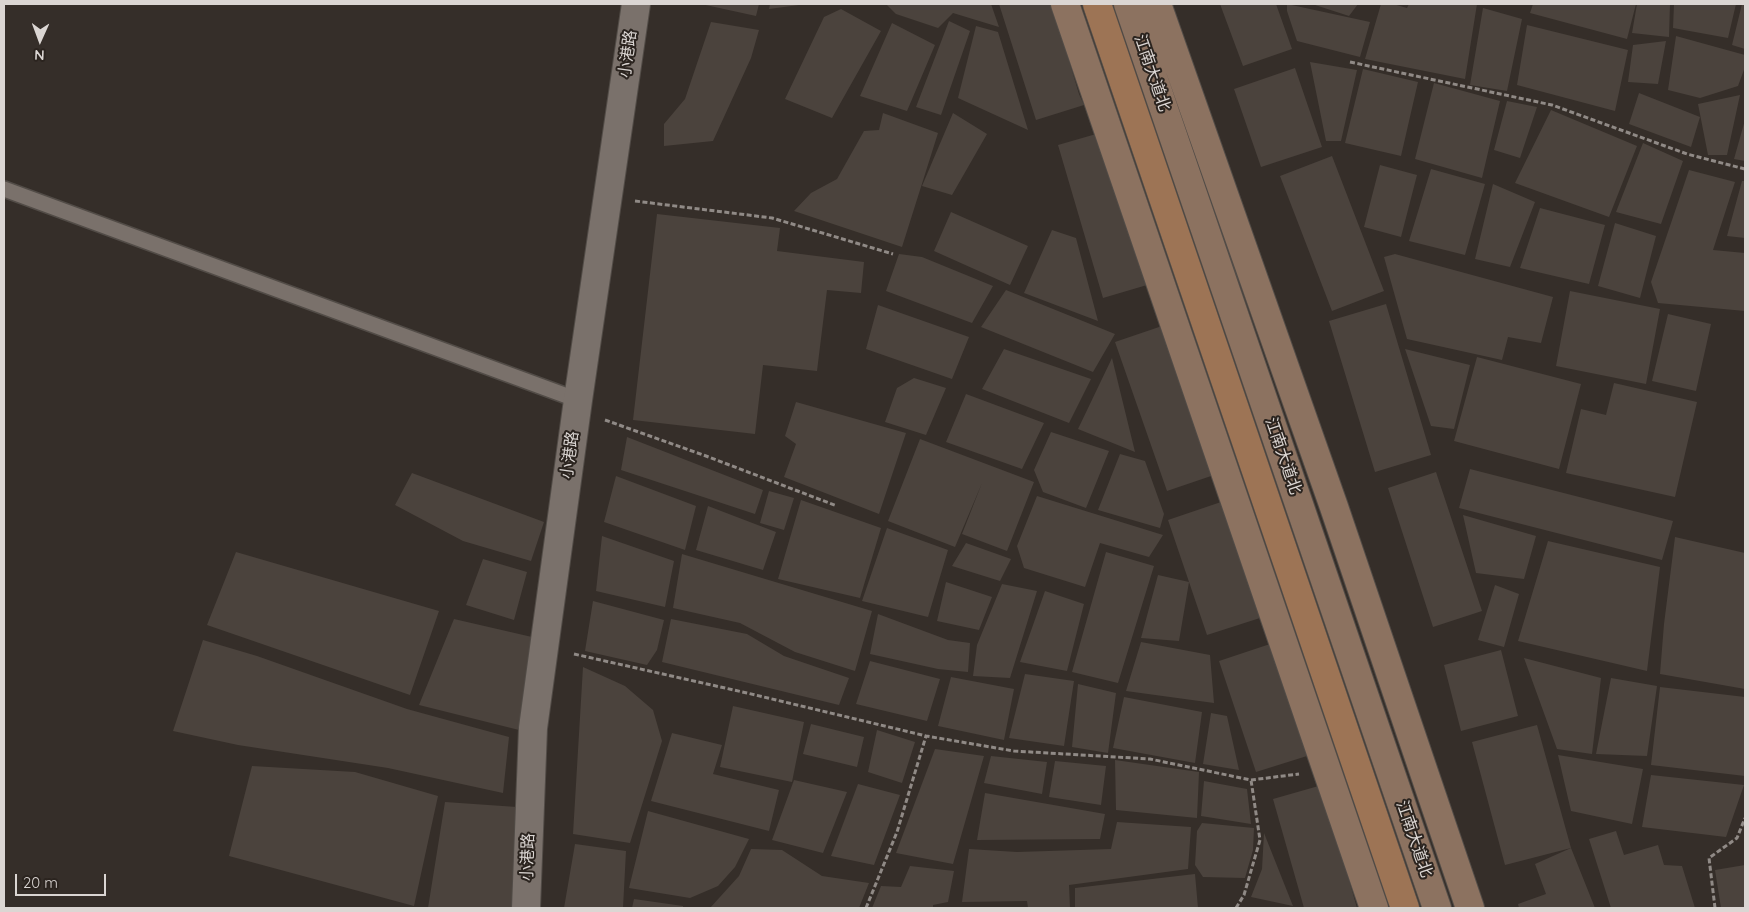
<!DOCTYPE html>
<html>
<head>
<meta charset="utf-8">
<style>
  body { margin:0 }
  #map { position:relative; width:1749px; height:912px; overflow:hidden; background:#352e29; font-family:Quicksand,sans-serif }
  canvas { display:block }
  .frame { position:absolute; inset:0; border:5px solid #dbd6d3; pointer-events:none }
  .north { position:absolute; left:15px; top:15px; width:50px; height:50px; -webkit-text-stroke:4px #2b241f; paint-order:stroke; rotate:182deg; font-size:14px; font-weight:700; line-height:20px; text-align:center; color:#dbd6d3 }
  .north::after { content:''; display:block; margin:auto; width:18px; height:22px; background:#dbd6d3; clip-path:polygon(50% 0,100% 100%,50% 72%,0 100%) }
  .scale { position:absolute; left:15px; top:874px; width:91px; height:22px; box-sizing:border-box; border:2px solid #dbd6d3; border-top:0; padding-left:6px; font-size:15px; line-height:18px; white-space:nowrap; color:#dbd6d3; -webkit-text-stroke:4px #2b241f; paint-order:stroke }
</style>
</head>
<body>
<div id="map">
<canvas width="1749" height="912"></canvas>
<div class="frame"></div>
<div class="north">N</div>
<div class="scale">20 m</div>
</div>
<script>
const ctx = document.querySelector('canvas').getContext('2d');
ctx.lineJoin = 'round';
function paint(path, color) { ctx.fillStyle = color; ctx.fill(path, 'evenodd'); }
const poly = rows => new Path2D(rows.map(r => 'M' + r).join(''));
function stroke(path, color, width, dash) { ctx.strokeStyle = color; ctx.lineWidth = width; ctx.lineCap = dash ? 'butt' : 'round'; ctx.setLineDash(dash || []); ctx.stroke(path); }
function drawText(font, color, halo, rows, align = 'center') {
  ctx.font = font + ' Quicksand,"Noto Sans SC",sans-serif'; ctx.lineWidth = 4; ctx.setLineDash([]); ctx.textBaseline = 'middle'; ctx.strokeStyle = halo; ctx.fillStyle = color; for (const [text, x, y, turn = 0] of rows) {
    ctx.save(); ctx.translate(x, y); ctx.rotate((+turn || 0) * Math.PI / 180); ctx.textAlign = isNaN(turn) ? turn : align; if (halo) ctx.strokeText(text, 0, 0); ctx.fillText(text, 0, 0); ctx.restore();
  }
}
const building = poly([
  [701,4,759,4,756,16],
  [770,4,799,4,799,5,769,9],
  [886,4,991,4,999,27,953,13,938,28,896,14],
  [999,4,1052,4,1079,94,1084,105,1036,120],
  [1220,4,1276,4,1292,49,1243,66],
  [1287,4,1370,22,1360,57,1297,41,1287,11],
  [1312,4,1358,4,1349,16],
  [1381,4,1393,4,1407,8,1409,4,1477,4,1465,79,1365,59],
  [1533,4,1636,4,1627,39,1530,13],
  [1637,4,1670,4,1669,37,1632,33],
  [1674,4,1736,4,1728,38,1673,28],
  [1742,4,1745,4,1745,49,1732,45],
  [1483,8,1522,19,1507,91,1470,85],
  [841,9,881,31,832,118,785,99,824,17],
  [949,21,970,31,941,115,916,107],
  [711,22,759,30,751,58,713,141,664,146,664,124,685,99],
  [892,23,935,45,907,111,860,96],
  [1527,25,1628,50,1615,111,1517,85],
  [976,26,998,32,1028,130,958,98],
  [1676,36,1745,55,1745,67,1738,86,1700,98,1668,90],
  [1666,41,1658,84,1628,82,1633,45],
  [1310,62,1357,70,1341,141,1326,141],
  [1295,68,1322,147,1261,167,1234,89],
  [1363,69,1418,82,1401,156,1345,143],
  [1434,83,1500,101,1482,178,1415,159],
  [1639,93,1700,117,1691,147,1629,124],
  [1740,95,1727,155,1708,155,1698,104],
  [1507,101,1537,107,1520,158,1494,150],
  [1551,110,1637,146,1609,217,1515,183],
  [883,113,938,133,902,247,794,211,811,193,837,179,864,131,879,130],
  [953,113,987,134,952,195,922,186],
  [1745,120,1745,161,1734,159],
  [1103,132,1147,285,1103,298,1058,145],
  [1643,143,1683,161,1661,224,1616,212],
  [1332,156,1384,291,1332,311,1280,176],
  [1380,165,1417,175,1401,237,1364,227],
  [1431,169,1485,184,1465,255,1409,241],
  [1689,170,1735,182,1713,250,1745,253,1745,311,1658,303,1651,282],
  [1742,181,1745,181,1745,238,1727,236],
  [1493,184,1535,202,1510,267,1475,259],
  [1540,208,1605,225,1589,284,1520,268],
  [951,212,1028,246,1010,285,934,251],
  [657,214,780,228,777,251,864,262,861,293,827,290,817,371,763,365,755,434,633,420],
  [1615,223,1656,236,1640,298,1598,286],
  [1052,230,1076,238,1098,321,1024,293],
  [899,254,922,257,993,286,972,323,886,291],
  [1395,254,1553,297,1541,343,1508,337,1502,360,1407,339,1384,257],
  [1006,290,1115,334,1093,372,981,327],
  [1570,291,1660,309,1646,384,1556,366],
  [1386,304,1431,455,1375,472,1329,321],
  [878,305,969,337,952,379,866,349],
  [1668,314,1711,324,1696,391,1652,381],
  [1162,326,1214,475,1167,491,1115,342],
  [1004,349,1091,379,1069,423,982,389],
  [1405,349,1470,365,1454,429,1431,426],
  [1477,357,1581,384,1559,469,1454,441],
  [1112,358,1135,452,1078,429],
  [914,378,946,388,926,435,885,422,897,388],
  [1614,383,1697,402,1675,497,1566,473,1581,409,1606,415],
  [966,394,1044,423,1022,469,946,442],
  [796,402,906,433,879,514,784,477,796,444,785,436],
  [1051,432,1109,451,1086,508,1043,492,1034,470],
  [627,437,763,490,755,514,621,470],
  [920,439,1034,482,1007,551,962,534,982,483,955,547,888,521],
  [1120,454,1145,461,1164,514,1160,528,1098,510],
  [1470,469,1673,521,1662,560,1459,508],
  [1436,472,1482,611,1433,627,1388,488],
  [412,473,544,522,531,561,463,541,395,505],
  [616,476,696,506,685,550,604,522],
  [769,491,794,498,784,530,760,523],
  [1037,496,1163,535,1149,557,1100,543,1085,587,1024,568,1017,546],
  [801,500,881,528,860,598,778,579],
  [1221,502,1260,618,1207,635,1168,520],
  [708,506,776,532,763,570,696,550],
  [1463,515,1536,536,1524,579,1476,573],
  [887,528,948,550,928,617,862,601],
  [602,536,674,561,665,607,596,591],
  [1675,537,1745,553,1745,689,1660,674,1664,624],
  [1548,541,1660,567,1647,671,1518,641],
  [966,543,1011,559,1000,581,952,566],
  [236,552,439,611,410,695,207,625],
  [1106,552,1154,566,1118,683,1072,672],
  [682,554,872,611,855,671,795,652,740,623,673,608],
  [483,559,527,572,514,620,466,605],
  [1158,575,1189,582,1179,641,1141,638],
  [946,582,992,597,979,630,937,621],
  [1002,584,1037,591,1010,678,973,676,977,645],
  [1495,585,1519,594,1504,647,1478,640],
  [1045,591,1084,604,1067,671,1020,662],
  [593,601,664,620,657,650,647,665,585,651],
  [878,614,948,640,970,643,968,672,938,669,870,654],
  [454,619,532,637,519,730,419,705],
  [671,619,747,634,784,656,849,678,839,705,662,662],
  [203,640,257,656,407,709,509,737,503,793,388,768,238,745,173,731],
  [1141,642,1210,655,1214,703,1126,691],
  [1270,644,1307,756,1256,772,1219,661],
  [1501,650,1518,716,1461,731,1444,665],
  [1524,658,1601,678,1592,754,1557,749],
  [870,661,940,679,927,721,856,704],
  [583,667,625,686,653,710,662,741,630,843,573,834],
  [1025,674,1074,681,1064,746,1009,738],
  [951,677,1014,689,1004,740,938,726],
  [1611,678,1657,686,1647,756,1596,754],
  [1078,684,1116,693,1108,753,1072,747],
  [1660,687,1745,697,1745,776,1651,765],
  [1124,697,1202,712,1195,763,1113,748],
  [733,706,804,722,792,782,720,767],
  [1211,713,1227,716,1239,770,1203,764],
  [811,724,864,737,857,767,803,754],
  [1537,725,1571,848,1505,865,1472,742],
  [877,730,915,742,902,783,868,772],
  [672,733,722,745,713,774,779,790,769,831,651,801],
  [935,749,984,756,953,864,896,853],
  [1558,755,1643,769,1632,824,1571,811],
  [991,756,1047,762,1042,794,984,783],
  [1115,760,1199,772,1197,818,1116,810],
  [1055,761,1106,766,1101,805,1049,797],
  [252,766,355,772,438,796,414,906,229,856],
  [1651,775,1744,785,1726,837,1642,827],
  [794,780,847,792,823,853,772,840],
  [1204,781,1247,789,1251,824,1201,816],
  [858,784,900,795,874,865,831,856],
  [1322,785,1357,908,1304,908,1273,799],
  [985,793,1105,814,1100,839,977,840],
  [445,802,517,807,514,908,428,908],
  [648,811,749,839,735,867,718,886,690,898,629,888],
  [1117,822,1191,827,1188,869,1069,885,1070,908,1028,908,1027,901,962,902,969,849,1017,852,1111,849],
  [1202,823,1254,828,1253,850,1245,878,1203,877,1195,865,1197,831],
  [1616,831,1624,855,1658,845,1664,865,1682,866,1695,908,1611,908,1589,839],
  [1264,833,1293,906,1251,897,1262,869],
  [575,844,626,851,623,908,564,908],
  [1571,848,1595,908,1519,908,1518,904,1546,894,1535,864],
  [751,849,782,850,822,876,869,883,859,908,710,908,739,876],
  [1745,865,1745,908,1721,908,1715,870],
  [910,866,954,871,948,902,933,905,933,908,872,908,881,886,901,887],
  [1195,874,1198,908,1075,908,1075,888],
  [634,899,683,906,683,908,632,908]
]);
const path = poly([
  [1350,62,1552,105,1687,154,1745,169],
  [635,201,772,218,893,254],
  [605,420,706,456,837,506],
  [574,654,747,693,926,736,1014,751,1150,759,1251,780,1299,774],
  [866,908,897,832,926,736],
  [1236,908,1244,895,1260,840,1251,780],
  [1715,908,1709,858,1737,838,1745,818]
]);
const lane = poly([
  [4,189,578,400]
]);
const street = poly([
  [526,908,533,728,578,400,636,4]
]);
const secondary = poly([
  [1065,4,1374,908],
  [1128,4,1437,908],
  [1157,4,1334,507,1470,908]
]);
const primary = poly([
  [1097,4,1405,908]
]);
const streetNames = [
  ["小港路",628,54,-82],
  ["江南大道北",1152,73,71],
  ["小港路",570,455,-82],
  ["江南大道北",1283,456,71],
  ["江南大道北",1414,839,71],
  ["小港路",528,857,-88]
];
paint(building, '#4b433d');
stroke(lane, '#524c47', 18);
stroke(street, '#524c47', 30);
stroke(secondary, '#524c47', 30);
stroke(primary, '#524c47', 30);
stroke(path, '#908a86', 3, [5, 2.5]);
stroke(lane, '#7a716b', 15);
stroke(street, '#7a716b', 28);
stroke(secondary, '#8c7260', 28);
stroke(primary, '#9d7455', 28);
drawText('16px', '#dbd6d3', '#2b241f', streetNames);
</script>
</body>
</html>
